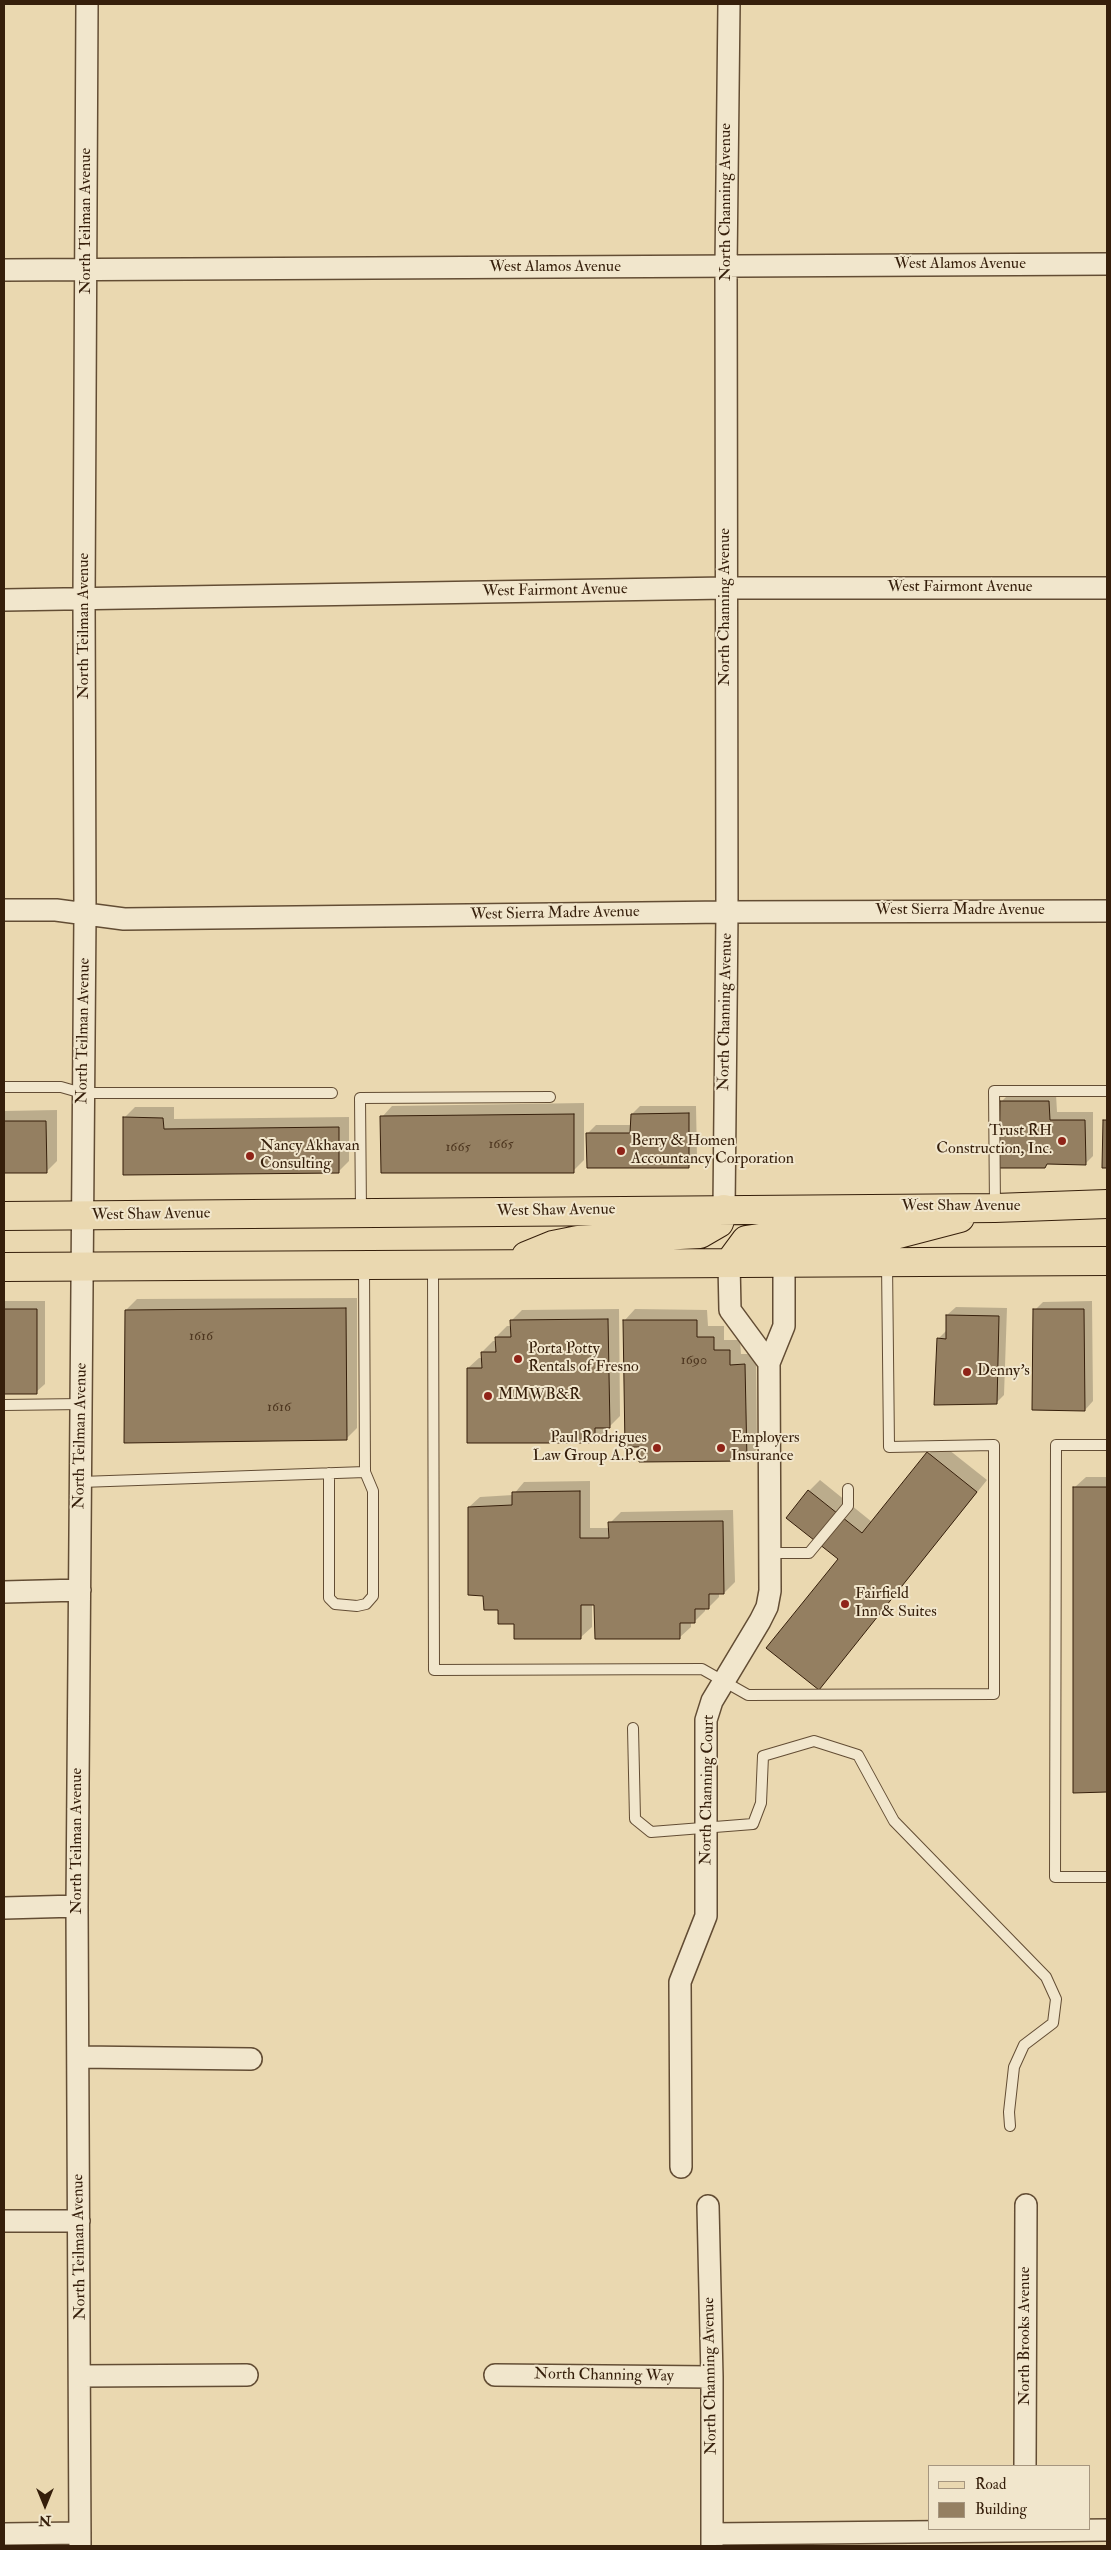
<!DOCTYPE html>
<html>
<head>
<meta charset="utf-8">
<style>
  body { margin:0 }
  #map { position:relative; width:1111px; height:2550px; overflow:hidden; background:#ead8b0; font-family:"IM FELL Double Pica",serif }
  canvas { display:block }
  .frame { position:absolute; inset:0; border:5px solid #361f0b; pointer-events:none }
  .legend { position:absolute; left:928px; top:2465px; width:162px; height:65px; box-sizing:border-box; background:#f1e6cc; border:1px solid #a6967f; margin:0; padding:6px 9px; list-style:none; font-size:15px; color:#361f0b }
  .legend li { display:flex; align-items:center; gap:10px; height:25px }
  .legend b { width:25px; border:1px solid #a6967f }
  .north { position:absolute; left:20px; top:2480px; width:50px; height:50px; -webkit-text-stroke:4px #f1e6cc; paint-order:stroke; rotate:180deg; font-size:14px; font-weight:700; line-height:20px; text-align:center; color:#361f0b }
  .north::after { content:''; display:block; margin:auto; width:18px; height:22px; background:#361f0b; clip-path:polygon(50% 0,100% 100%,50% 72%,0 100%) }
</style>
</head>
<body>
<div id="map">
<canvas width="1111" height="2550"></canvas>
<div class="frame"></div>
<ul class="legend">
<li><b style="height:6px;background:#ead8b0"></b>Road</li>
<li><b style="height:14px;background:#947f61"></b>Building</li>
</ul>
<div class="north">N</div>
</div>
<script>
const ctx = document.querySelector('canvas').getContext('2d');
ctx.lineJoin = 'round';
function paint(path, color) { ctx.fillStyle = color; ctx.fill(path, 'evenodd'); }
const poly = rows => new Path2D(rows.map(r => 'M' + r).join(''));
function stroke(path, color, width, dash) { ctx.strokeStyle = color; ctx.lineWidth = width; ctx.lineCap = dash ? 'butt' : 'round'; ctx.setLineDash(dash || []); ctx.stroke(path); }
function drawText(font, color, halo, rows, align = 'center') {
  ctx.font = font + ' "IM FELL Double Pica",serif'; ctx.lineWidth = 4; ctx.setLineDash([]); ctx.textBaseline = 'middle'; ctx.strokeStyle = halo; ctx.fillStyle = color; for (const [text, x, y, turn = 0] of rows) {
    ctx.save(); ctx.translate(x, y); ctx.rotate((+turn || 0) * Math.PI / 180); ctx.textAlign = isNaN(turn) ? turn : align; if (halo) ctx.strokeText(text, 0, 0); ctx.fillText(text, 0, 0); ctx.restore();
  }
}
const shadow = poly([
  [1009,1094,1056,1094,1057,1112,1093,1112,1093,1156,1085,1164,1001,1102],
  [584,1103,584,1160,573,1171,382,1117,392,1106],
  [640,1106,696,1106,697,1158,689,1166,588,1133,596,1125,632,1125,632,1114],
  [135,1107,174,1107,174,1119,349,1117,349,1161,338,1172,124,1174,124,1118],
  [57,1110,57,1161,46,1172,4,1172,4,1111],
  [1107,1118,1107,1167,1104,1167,1105,1121],
  [357,1298,357,1428,346,1439,126,1310,137,1299],
  [4,1301,45,1301,45,1384,36,1392,4,1393],
  [1092,1301,1093,1401,1085,1410,1035,1310,1043,1302],
  [956,1307,1007,1308,1004,1395,996,1403,938,1339,946,1331,947,1315],
  [619,1309,620,1416,609,1427,606,1427,606,1431,595,1442,468,1368,479,1358,483,1358,482,1352,493,1341,497,1341,496,1337,507,1326,512,1326,511,1321,522,1310],
  [635,1309,707,1310,708,1326,724,1326,724,1340,740,1340,741,1354,756,1354,757,1449,746,1460,625,1320],
  [939,1442,987,1480,819,1689,840,1559,809,1491,820,1480,872,1522],
  [1086,1477,1107,1477,1107,1791,1074,1791,1075,1487],
  [590,1481,590,1528,610,1528,610,1523,621,1512,733,1510,735,1582,724,1593,719,1593,719,1597,708,1608,705,1608,705,1611,694,1622,691,1622,691,1627,680,1637,592,1604,592,1627,581,1637,515,1623,499,1609,469,1507,480,1497,513,1495,524,1482]
]);
const building = poly([
  [1000,1101,1049,1101,1050,1120,1085,1120,1086,1165,1047,1164,1045,1168,999,1168,1000,1101],
  [689,1113,689,1168,587,1168,586,1133,630,1133,631,1114,689,1113],
  [574,1114,574,1173,381,1173,380,1116,574,1114],
  [123,1117,163,1118,164,1129,339,1127,339,1173,123,1175,123,1117],
  [1103,1120,1107,1120,1107,1168,1102,1168,1103,1120],
  [4,1121,46,1121,47,1173,4,1173,4,1121],
  [346,1308,347,1440,124,1443,125,1310,346,1308],
  [4,1309,37,1309,37,1394,4,1394,4,1309],
  [1033,1309,1084,1309,1085,1411,1032,1410,1033,1309],
  [946,1315,999,1316,997,1404,934,1405,937,1338,946,1339,946,1315],
  [608,1319,610,1428,595,1428,595,1443,467,1443,467,1368,482,1368,481,1352,496,1352,495,1337,511,1337,510,1320,608,1319],
  [623,1320,697,1320,697,1337,714,1337,714,1350,730,1350,730,1365,745,1364,747,1461,639,1462,639,1447,625,1447,623,1320],
  [927,1452,977,1492,819,1690,766,1648,838,1559,786,1518,808,1490,862,1533,927,1452],
  [1073,1487,1107,1487,1107,1792,1073,1793,1073,1487],
  [580,1491,580,1538,609,1538,608,1522,723,1521,724,1594,709,1594,709,1609,695,1609,695,1623,680,1623,680,1639,595,1639,594,1605,581,1605,581,1639,514,1639,514,1624,498,1624,498,1610,484,1610,483,1596,468,1595,468,1507,512,1505,512,1492,580,1491]
]);
const lane = poly([
  [4,1087,61,1087,82,1093,332,1093],
  [995,1207,994,1091,1107,1091],
  [361,1212,360,1098,550,1097],
  [433,1267,434,1670,702,1669,748,1695,994,1694,994,1445,889,1447,887,1263],
  [4,1405,82,1404],
  [1107,1445,1056,1445,1055,1877,1107,1877],
  [329,1473,329,1598,335,1604,357,1606,366,1604,373,1596,373,1491,365,1472],
  [81,1482,365,1472,364,1267],
  [770,1553,809,1553,848,1506,848,1489],
  [633,1728,635,1819,651,1832,753,1824,761,1803,763,1756,814,1741,858,1755,894,1821,1046,1977,1056,1999,1053,2023,1024,2045,1014,2067,1009,2112,1010,2126]
]);
const street = poly([
  [4,270,1107,264],
  [4,600,726,588,1107,588],
  [4,910,56,910,124,919,727,912,1107,911],
  [724,1209,727,912,726,267,729,4],
  [729,1263,730,1310,769,1363],
  [4,1592,80,1590],
  [4,1908,77,1906],
  [79,2057,251,2059],
  [681,2167,680,1982,706,1916,706,1720,712,1701,760,1621,767,1607,770,1591,769,1363,784,1326,784,1262],
  [708,2206,712,2377,712,2546],
  [4,2221,79,2221],
  [495,2375,712,2377],
  [81,2376,247,2375],
  [1025,2466,1026,2205],
  [4,2534,80,2533],
  [712,2534,1107,2530],
  [80,2546,77,1906,85,914,84,598,87,4]
]);
const primary = poly([
  [4,1216,995,1208,1107,1204],
  [526,1256,553,1245,578,1240,700,1234,719,1223,724,1209],
  [729,1263,746,1240,759,1238,891,1236,960,1218],
  [4,1267,1107,1261]
]);
const markers = [
  [1062,1141,5,"#8f2418"],
  [621,1151,5,"#8f2418"],
  [250,1156,5,"#8f2418"],
  [518,1359,5,"#8f2418"],
  [967,1372,5,"#8f2418"],
  [488,1396,5,"#8f2418"],
  [657,1448,5,"#8f2418"],
  [721,1448,5,"#8f2418"],
  [845,1604,5,"#8f2418"]
];
const numberNames = [
  ["1665",501,1145],
  ["1665",458,1148],
  ["1616",201,1337],
  ["1690",694,1361],
  ["1616",279,1408]
];
const streetNames = [
  ["North Channing Avenue",727,202,-90],
  ["North Teilman Avenue",87,221,-90],
  ["West Alamos Avenue",960,265],
  ["West Alamos Avenue",555,268],
  ["West Fairmont Avenue",960,588],
  ["West Fairmont Avenue",555,591,-1],
  ["North Channing Avenue",726,607,-90],
  ["North Teilman Avenue",85,626,-90],
  ["West Sierra Madre Avenue",960,911],
  ["West Sierra Madre Avenue",555,914,-1],
  ["North Channing Avenue",726,1012,-89],
  ["North Teilman Avenue",84,1031,-89],
  ["West Shaw Avenue",961,1207],
  ["West Shaw Avenue",556,1211,-1],
  ["West Shaw Avenue",151,1215,-1],
  ["North Teilman Avenue",81,1436,-89],
  ["North Channing Court",708,1790,-89],
  ["North Teilman Avenue",78,1841,-90],
  ["North Teilman Avenue",80,2247,-91],
  ["North Brooks Avenue",1026,2336,-90],
  ["North Channing Way",604,2376,1],
  ["North Channing Avenue",711,2376,-91]
];
const poiNames = [
  ["Trust RH",1052,1132,"right"],
  ["Construction, Inc.",1052,1150,"right"],
  ["Berry & Homen",631,1142],
  ["Accountancy Corporation",631,1160],
  ["Nancy Akhavan",260,1147],
  ["Consulting",260,1165],
  ["Porta Potty",528,1350],
  ["Rentals of Fresno",528,1368],
  ["Denny's",977,1372],
  ["MMWB&R",498,1396],
  ["Paul Rodrigues",647,1439,"right"],
  ["Law Group A.P.C",647,1457,"right"],
  ["Employers",731,1439],
  ["Insurance",731,1457],
  ["Fairfield",855,1595],
  ["Inn & Suites",855,1613]
];
paint(shadow, '#0003');
paint(building, '#947f61');
stroke(building, '#361f0b', 1);
stroke(lane, '#634d34', 12);
stroke(street, '#634d34', 24);
stroke(primary, '#361f0b', 30);
stroke(lane, '#f1e6cc', 10);
stroke(street, '#f1e6cc', 21);
stroke(primary, '#ead8b0', 28);
for (const [x, y, r, color] of markers) { const dot = new Path2D(); dot.arc(x, y, r, 0, 2 * Math.PI); ctx.fillStyle = color; ctx.fill(dot); stroke(dot, '#f1e6cc', 2); }
drawText('14px', '#4e3720', null, numberNames);
drawText('16px', '#361f0b', '#f1e6cc', streetNames);
drawText('16px', '#361f0b', '#f1e6cc', poiNames, 'left');
</script>
</body>
</html>
